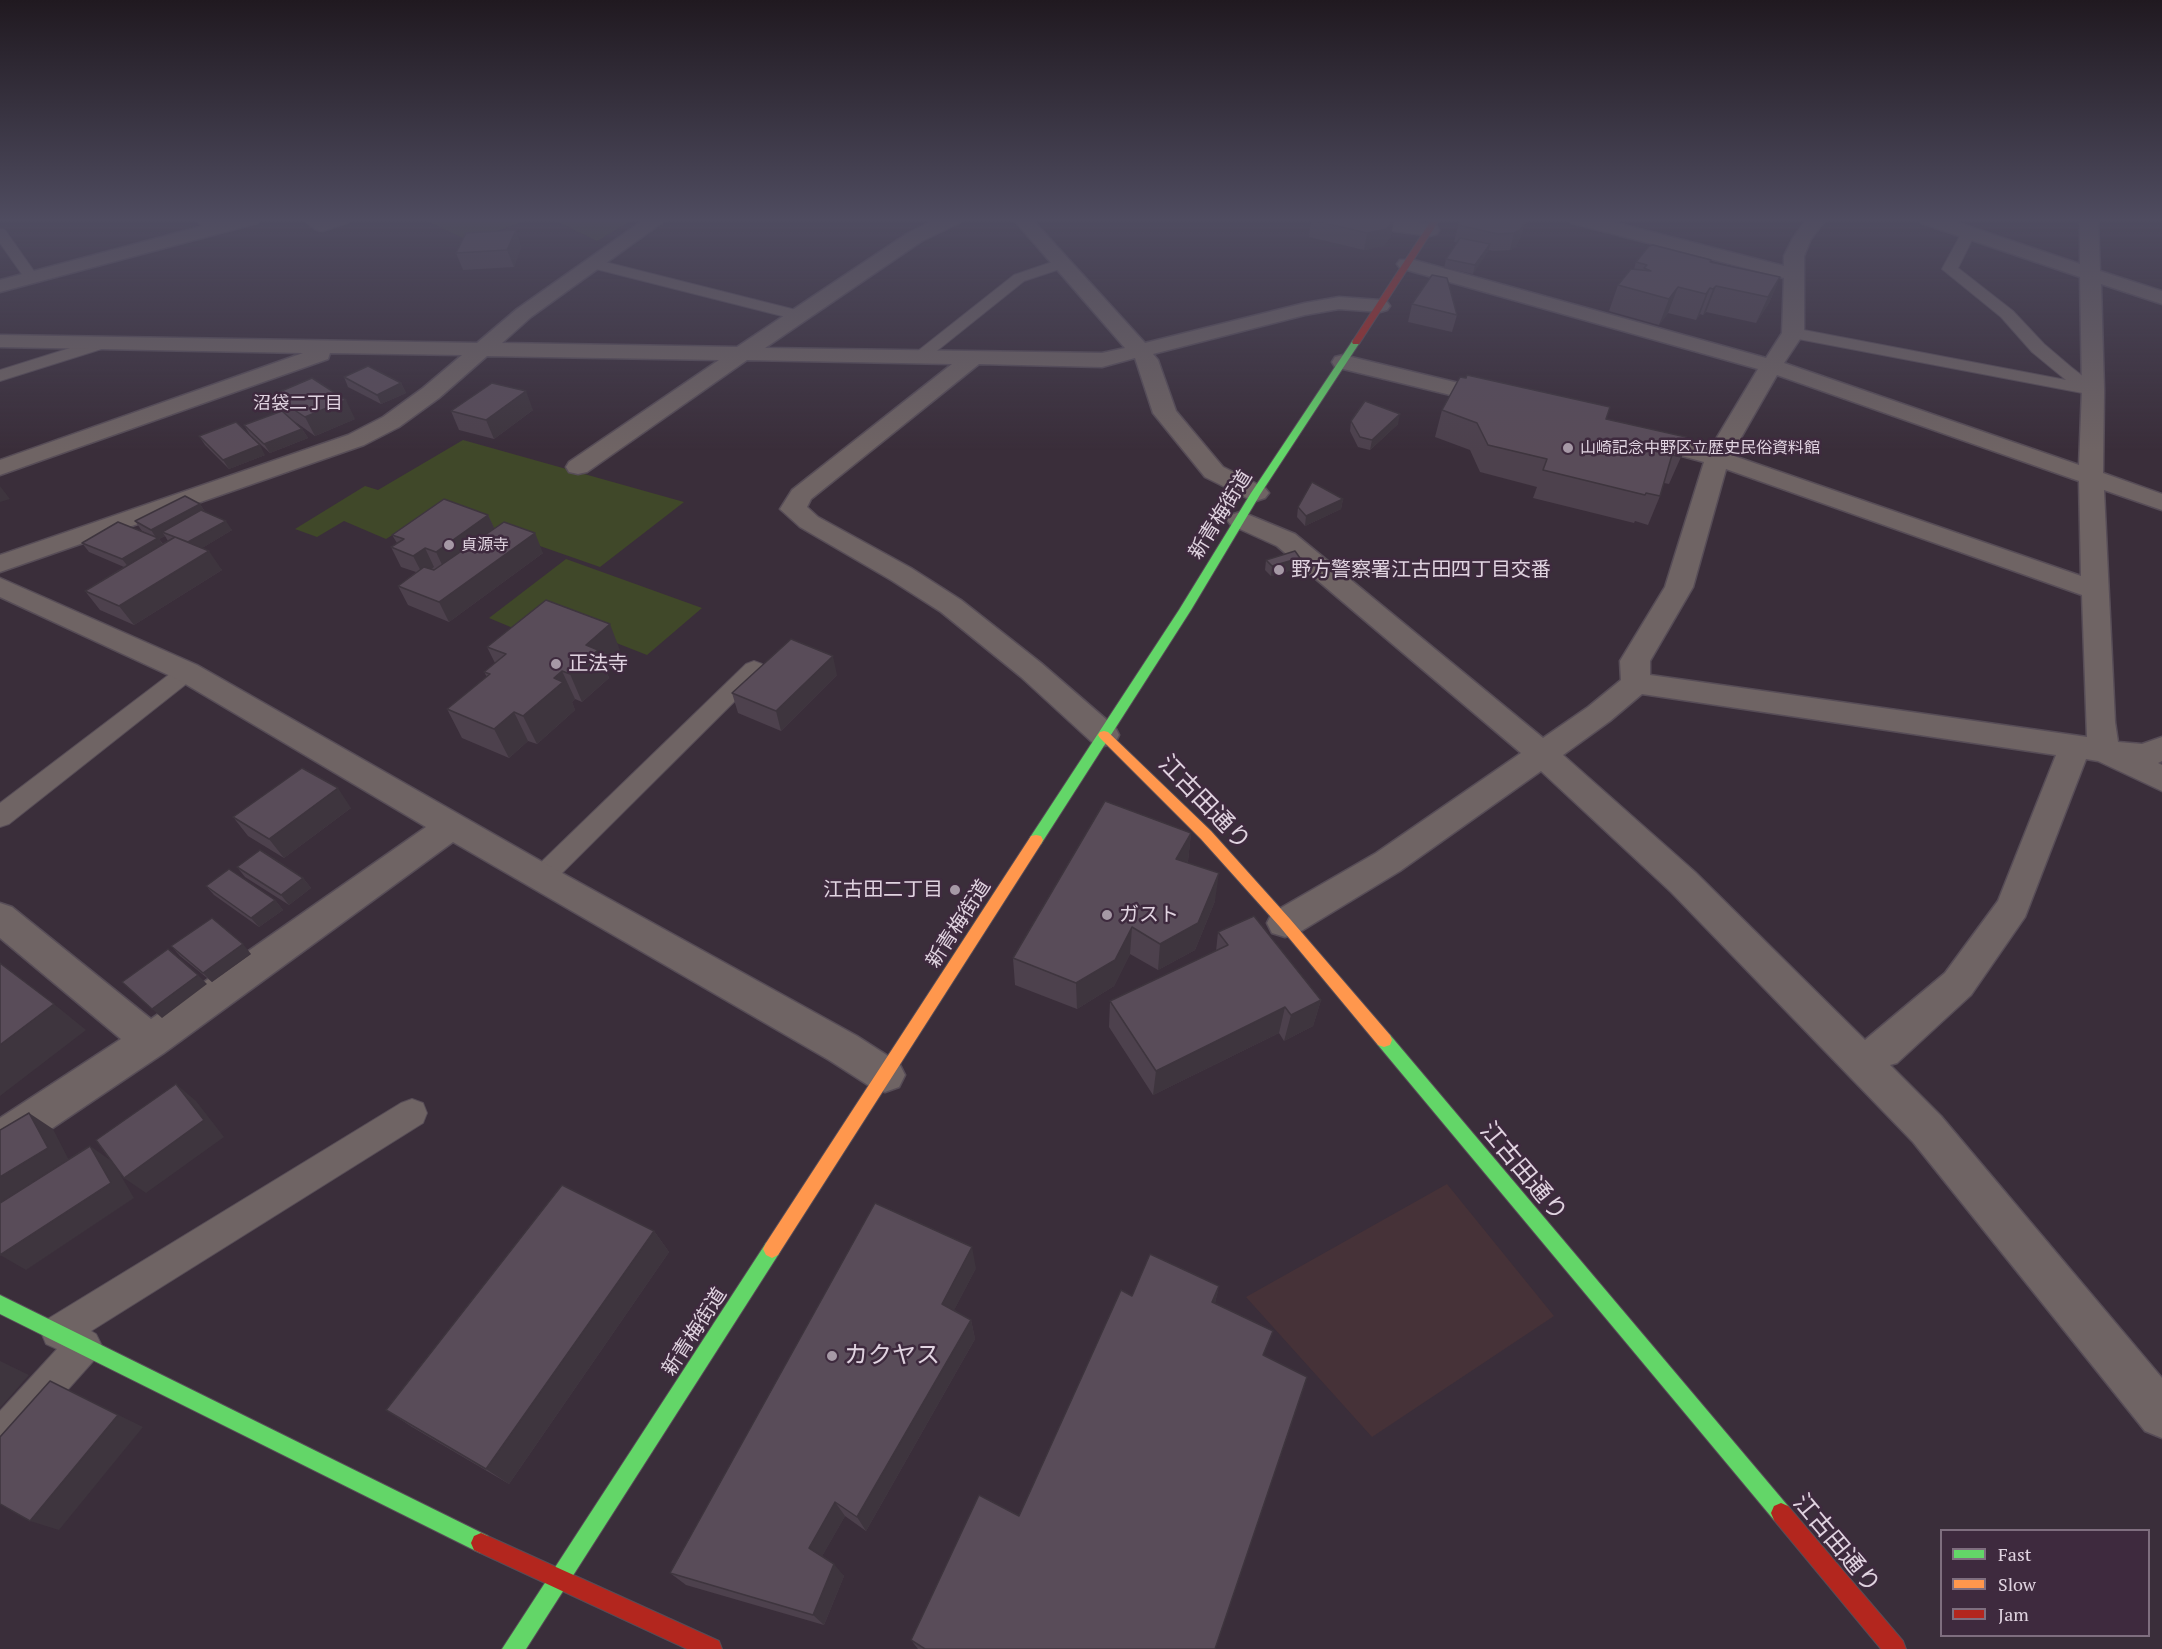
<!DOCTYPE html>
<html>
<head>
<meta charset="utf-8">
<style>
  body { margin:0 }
  #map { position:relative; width:2162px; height:1649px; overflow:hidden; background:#3a2e3a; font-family:"PT Serif",serif }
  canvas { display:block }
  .legend { position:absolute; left:1940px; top:1529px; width:210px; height:108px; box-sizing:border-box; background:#3e2a3e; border:2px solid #7f6e7f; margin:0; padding:8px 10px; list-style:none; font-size:18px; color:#e0d3e0 }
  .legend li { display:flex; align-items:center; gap:12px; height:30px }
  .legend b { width:30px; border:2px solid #7f6e7f }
</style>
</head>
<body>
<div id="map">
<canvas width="2162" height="1649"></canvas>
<ul class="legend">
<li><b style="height:8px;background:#63d668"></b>Fast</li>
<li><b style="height:8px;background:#ff974d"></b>Slow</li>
<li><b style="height:8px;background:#b3261e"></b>Jam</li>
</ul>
</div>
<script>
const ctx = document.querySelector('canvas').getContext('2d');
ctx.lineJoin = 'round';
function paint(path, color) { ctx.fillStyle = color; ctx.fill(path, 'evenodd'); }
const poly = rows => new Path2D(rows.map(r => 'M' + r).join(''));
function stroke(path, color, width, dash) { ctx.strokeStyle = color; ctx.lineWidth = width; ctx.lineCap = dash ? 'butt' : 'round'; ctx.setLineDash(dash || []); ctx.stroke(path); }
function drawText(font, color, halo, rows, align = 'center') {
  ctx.font = font + ' "PT Serif","Noto Sans JP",serif'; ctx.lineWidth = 5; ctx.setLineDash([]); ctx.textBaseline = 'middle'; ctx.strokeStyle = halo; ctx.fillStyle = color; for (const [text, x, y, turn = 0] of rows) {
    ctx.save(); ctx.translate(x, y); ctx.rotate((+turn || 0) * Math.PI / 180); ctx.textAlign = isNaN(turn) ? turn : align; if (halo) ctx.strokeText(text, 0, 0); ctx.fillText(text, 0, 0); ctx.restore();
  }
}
const industrial = poly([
  [1447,1184,1554,1316,1372,1437,1246,1297]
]);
const green = poly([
  [423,219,528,219,528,220,469,241],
  [552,219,634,219,597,241],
  [463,440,684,502,600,567,434,509,386,539,344,521,317,537,295,529,365,486,378,490],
  [566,559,702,608,647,655,535,611,513,628,489,618]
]);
const lane = poly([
  [195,219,211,219,220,229,213,233,208,232,195,219],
  [0,229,5,230,36,274,39,277,36,280,26,280,0,243,0,229],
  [1968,230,1975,234,1958,268,2013,311,2044,344,2071,367,2094,385,2099,386,2102,390,2099,394,2093,395,1793,338,1785,333,1793,328,2066,380,2032,352,2001,317,1942,269,1961,234,1968,230],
  [593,259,804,312,806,315,798,320,588,267,585,264,593,259],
  [1061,259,1066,261,1069,264,1066,267,1024,281,923,362,917,363,909,358,1014,275,1061,259],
  [102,338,110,343,108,347,0,381,0,370,102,338],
  [754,661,762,664,765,669,762,674,550,885,541,888,532,885,528,878,532,871,746,664,754,661],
  [187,664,195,667,198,672,195,677,9,824,0,827,0,803,179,667,187,664],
  [412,1099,423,1103,427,1113,423,1123,91,1331,96,1334,102,1346,96,1358,13,1451,0,1456,0,1411,57,1349,46,1344,41,1332,46,1320,401,1103,412,1099]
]);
const street = poly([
  [229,219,260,219,258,223,0,292,0,280,229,219],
  [303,219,349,219,347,223,322,231,315,229,303,219],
  [645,219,667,219,531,317,502,343,737,347,908,233,937,219,961,219,959,223,922,241,765,348,1102,353,1125,348,1013,219,1032,219,1145,343,1305,303,1339,297,1380,300,1387,302,1390,306,1387,310,1380,312,1339,309,1305,315,1153,354,1158,360,1176,411,1223,467,1265,488,1269,493,1265,498,1256,501,1247,498,1205,477,1153,413,1135,358,1102,367,979,364,811,499,807,507,818,517,911,568,961,600,1041,663,1115,727,1119,735,1115,743,1104,746,1093,743,1021,677,941,612,891,580,800,527,780,509,792,490,952,364,747,360,587,472,578,474,569,472,566,467,569,462,719,360,487,356,439,398,399,427,364,445,0,572,0,555,348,435,383,417,423,388,462,355,330,353,328,359,0,475,0,460,303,353,0,347,0,335,477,343,517,309,645,219],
  [1340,219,1392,219,1430,224,1437,226,1439,230,1437,234,1430,236,1349,225,1342,223,1340,219],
  [1569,219,1601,219,1784,266,1784,256,1793,238,1807,219,1826,219,1811,239,1804,256,1804,333,1784,363,2079,465,2082,390,2080,277,1921,223,1919,219,1947,219,2080,264,2080,219,2098,219,2100,271,2162,291,2162,304,2101,284,2104,390,2103,473,2162,494,2162,510,2104,490,2115,722,2118,742,2142,744,2162,737,2162,761,2158,763,2162,765,2162,791,2098,761,2086,759,2025,917,1971,995,1897,1063,1890,1065,1941,1116,2162,1378,2162,1438,2145,1431,1913,1142,1671,892,1541,771,1400,871,1298,933,1285,937,1272,933,1267,923,1272,913,1376,853,1521,753,1277,546,1231,525,1227,520,1231,515,1240,512,1249,515,1295,534,1543,738,1588,707,1621,680,1620,661,1665,587,1704,462,1630,442,1626,437,1630,432,1638,430,1710,449,1758,369,1400,268,1397,264,1400,260,1414,260,1766,358,1782,333,1784,278,1571,223,1569,219],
  [1777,375,2079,481,2081,576,1731,455,1777,375],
  [1726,469,2082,595,2087,737,1650,675,1650,661,1693,587,1726,469],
  [1642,694,2056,755,1998,901,1945,973,1865,1040,1695,872,1563,755,1610,721,1642,694],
  [1343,355,1504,394,1507,399,1504,404,1496,406,1335,367,1332,362,1335,357,1343,355],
  [0,578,197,665,553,868,857,1036,899,1063,905,1075,899,1087,885,1092,871,1087,829,1060,453,842,164,1053,14,1154,0,1160,0,1118,121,1039,0,938,0,903,12,907,151,1019,426,827,177,679,0,597,0,578]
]);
const fast = poly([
  [1353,340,1360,342,1261,493,1191,610,1041,844,1031,844,1029,840,1031,836,1179,610,1251,493,1353,340],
  [1384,1033,1390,1035,1788,1506,1791,1513,1788,1520,1781,1523,1774,1520,1378,1045,1376,1040,1378,1035,1384,1033],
  [772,1240,778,1243,781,1249,778,1255,526,1649,502,1649,766,1243,772,1240],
  [0,1295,488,1536,491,1543,488,1550,481,1553,474,1550,0,1314,0,1295]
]);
const slow = poly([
  [1104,731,1108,732,1211,831,1290,919,1390,1035,1392,1040,1390,1045,1384,1047,1378,1045,1280,927,1201,839,1100,738,1098,735,1100,732,1104,731],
  [1036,835,1041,836,1043,840,1041,844,778,1255,772,1258,766,1255,763,1249,766,1243,1031,836,1036,835]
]);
const jam = poly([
  [1432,219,1440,219,1359,344,1353,344,1352,342,1432,219],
  [1781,1503,1788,1506,1903,1641,1906,1649,1881,1649,1774,1520,1771,1513,1774,1506,1781,1503],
  [481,1533,719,1641,722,1649,687,1649,474,1550,471,1543,474,1536,481,1533]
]);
const wall = poly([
  [1394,219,1391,236,1384,246,1364,250,1309,237,1311,220],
  [1462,219,1531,219,1524,225,1521,236,1516,247,1510,250,1494,251,1488,250,1473,274,1444,268,1446,259,1457,243,1454,242,1458,225],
  [516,230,521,247,514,267,463,270,456,253],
  [1636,262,1710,262,1780,277,1769,303,1756,323,1706,312,1703,315,1700,314,1696,320,1668,313,1659,325,1609,311,1618,285,1634,269],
  [1412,304,1457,315,1452,332,1408,322],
  [344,377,401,383,406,393,381,404,348,387],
  [272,395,355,419,315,436,294,421,302,429,308,438,270,453,250,435,244,425,281,411],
  [533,410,494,439,459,430,451,411],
  [1442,410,1606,419,1681,457,1669,484,1664,483,1660,496,1648,525,1635,521,1634,523,1533,498,1537,487,1480,472,1470,450,1435,437],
  [1351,421,1398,424,1370,450,1358,447,1350,431],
  [199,436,265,455,229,469,205,445],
  [1343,499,1341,509,1305,526,1297,517,1298,507],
  [200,504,205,512,232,530,202,548,222,570,134,625,100,610,85,591,124,567,89,552,82,543,146,533,142,531,135,521],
  [165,536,168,541,163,544,159,539],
  [488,515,494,528,543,553,449,622,408,605,398,586,416,572,401,567,391,547,397,543,392,535],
  [1266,560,1299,568,1271,576,1265,570],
  [487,647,621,653,605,667,609,678,582,702,575,699,572,702,575,710,537,744,528,741,509,758,462,738,447,709,487,677,484,672,495,663],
  [837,675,781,731,738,713,732,693],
  [351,808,284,858,248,836,233,817],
  [1191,833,1188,861,1187,863,1215,901,1195,950,1158,970,1130,954,1114,986,1077,1009,1015,985,1013,958],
  [237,867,303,878,311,888,289,905,245,877],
  [206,886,275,900,283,910,259,927,214,895],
  [1218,932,1321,1000,1313,1026,1284,1041,1279,1033,1153,1095,1109,1027,1110,1001,1216,951],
  [171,946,251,954,212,982,180,956],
  [654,1231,669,1252,509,1484,412,1427,386,1410],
  [976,1268,954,1310,971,1320,975,1339,866,1531,845,1516,822,1556,844,1576,824,1625,686,1585,670,1573],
  [1219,1286,1215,1303,1264,1355,1215,1649,918,1649,911,1640,1019,1516,1132,1296]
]);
const shadedWall = poly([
  [1394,219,1391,236,1384,246,1364,250,1367,233],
  [1526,219,1531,219,1525,225],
  [1526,219,1521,236,1516,247,1510,250,1514,233],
  [516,230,521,247,514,267,507,250],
  [1490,244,1488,252,1473,274,1475,265],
  [1780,277,1769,303,1756,323,1768,297],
  [1716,286,1706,312,1703,315,1713,289],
  [1678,287,1668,313,1659,325,1669,299],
  [1710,288,1700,314,1696,320,1706,294],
  [401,383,406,393,381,404,377,395],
  [526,391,533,410,494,439,486,420],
  [346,400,355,419,315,436,305,417],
  [1400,414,1398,424,1370,450,1372,440],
  [302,429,308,438,270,453,264,444],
  [260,445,265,455,229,469,223,460],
  [0,486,10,499,0,502],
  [1343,499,1341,509,1305,526,1306,516],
  [200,504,206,514,162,532,165,536,159,539,165,548,130,569,122,559,157,539,151,530],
  [488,515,497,534,445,571,436,552],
  [226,521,232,530,194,553,187,543],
  [535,533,543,553,449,622,439,602],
  [425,548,434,567,423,575,413,556],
  [209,551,222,570,134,625,119,606],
  [1300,558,1299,568,1271,576,1272,566],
  [610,624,621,653,605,667,609,678,582,702,570,674,586,645],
  [833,656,837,675,781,731,776,711],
  [562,671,575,699,572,702,575,710,537,744,523,716,554,678],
  [514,712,528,741,509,758,494,729],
  [338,788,351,808,284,858,269,839],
  [1191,833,1188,861,1173,887,1176,859],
  [1219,873,1215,901,1195,950,1158,970,1160,944],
  [303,878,311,888,289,905,281,895],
  [275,900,283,910,259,927,251,918],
  [1132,927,1130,954,1114,986,1077,1009,1076,983],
  [243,944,251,954,212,982,203,973],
  [198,975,207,984,162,1018,152,1009],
  [1321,1000,1313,1026,1284,1041,1291,1015],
  [54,1004,86,1030,0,1096,0,1045],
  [1285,1007,1279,1033,1153,1095,1156,1071],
  [176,1084,196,1101,224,1137,146,1193,124,1178],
  [29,1113,53,1129,71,1164,0,1208,0,1177],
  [90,1146,113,1162,134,1198,26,1270,0,1255],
  [654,1231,669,1252,509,1484,486,1469],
  [972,1247,976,1268,947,1324,942,1304],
  [1219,1286,1213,1312,1212,1302],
  [971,1320,975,1339,866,1531,857,1517],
  [0,1361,29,1375,0,1408],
  [50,1381,143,1427,59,1530,30,1521],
  [835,1502,845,1516,820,1560,809,1548],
  [834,1564,844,1576,824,1625,813,1615]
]);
const building = poly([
  [1312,219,1394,219,1387,229,1367,233,1311,220,1312,219],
  [1462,219,1526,219,1520,230,1514,233,1498,234,1458,225,1462,219],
  [516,230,507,250,456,253,466,233,516,230],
  [1460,238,1490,244,1475,265,1446,259,1460,238],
  [1653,245,1711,260,1710,262,1780,277,1768,297,1716,286,1713,289,1710,288,1706,294,1678,287,1669,299,1618,285,1631,269,1651,271,1644,268,1647,265,1636,262,1649,246,1653,245],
  [1432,275,1447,278,1457,315,1412,304,1432,275],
  [368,366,401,383,377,395,344,377,368,366],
  [1467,375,1610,407,1606,419,1686,437,1681,457,1672,455,1660,496,1646,493,1645,495,1543,470,1547,459,1488,445,1477,423,1442,410,1460,377,1466,378,1467,375],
  [312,378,346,400,305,417,272,395,312,378],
  [492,383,526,391,486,420,451,411,492,383],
  [1365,401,1400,414,1372,440,1360,437,1351,421,1365,401],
  [282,411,302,429,264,444,244,425,282,411],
  [236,422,260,445,223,460,199,436,236,422],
  [1312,482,1343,499,1306,516,1298,507,1312,482],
  [185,496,200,504,151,530,135,521,185,496],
  [444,499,488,515,436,552,425,548,413,556,391,547,404,539,392,535,444,499],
  [201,510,226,521,188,542,162,532,201,510],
  [118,522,158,538,122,559,82,543,118,522],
  [504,522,535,533,439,602,398,586,424,567,434,570,504,522],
  [175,537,209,551,119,606,85,591,175,537],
  [1295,551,1300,558,1272,566,1266,560,1295,551],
  [546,600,610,624,586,645,598,650,570,674,562,671,554,678,563,682,523,716,514,712,494,729,447,709,490,674,484,672,506,654,487,647,546,600],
  [791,639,833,656,776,711,732,693,791,639],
  [302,768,338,788,269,839,233,817,302,768],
  [1105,801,1191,833,1176,859,1219,873,1198,923,1160,944,1132,927,1115,960,1076,983,1013,958,1105,801],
  [260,850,303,878,281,895,237,867,260,850],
  [229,869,275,900,251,918,206,886,229,869],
  [1254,916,1321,1000,1291,1015,1285,1007,1156,1071,1110,1001,1228,945,1218,932,1254,916],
  [212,918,243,944,203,973,171,946,212,918],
  [168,949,198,975,152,1009,122,982,168,949],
  [0,963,54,1004,0,1045,0,963],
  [176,1084,204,1120,124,1178,96,1140,176,1084],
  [29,1113,48,1148,0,1177,0,1130,29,1113],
  [90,1146,111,1183,0,1255,0,1203,90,1146],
  [562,1185,654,1231,486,1469,386,1410,562,1185],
  [875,1203,972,1247,942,1304,971,1320,857,1517,835,1502,809,1548,834,1564,813,1615,670,1573,875,1203],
  [1150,1254,1219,1286,1212,1302,1273,1331,1263,1355,1307,1377,1215,1649,925,1649,911,1640,979,1495,1019,1516,1121,1290,1132,1296,1150,1254],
  [50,1381,118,1415,30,1521,0,1504,0,1437,50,1381]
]);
const markers = [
  [1568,448,6,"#a699a6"],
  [449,545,6,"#a699a6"],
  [1279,570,6,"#a699a6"],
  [556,664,6,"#a699a6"],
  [955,890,6,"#a699a6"],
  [1107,915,6,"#a699a6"],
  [832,1356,6,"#a699a6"]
];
const farPoinames = [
  ["山崎記念中野区立歴史民俗資料館",1580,448],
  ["貞源寺",461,545]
];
const farNeighbourhoodnames = [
  ["沼袋二丁目",298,404]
];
const streetNames = [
  ["新青梅街道",1221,515,-58],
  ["新青梅街道",959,924,-57],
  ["新青梅街道",695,1332,-57]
];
const poiNames = [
  ["野方警察署江古田四丁目交番",1291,570],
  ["正法寺",568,664],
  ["江古田二丁目",943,890,"right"],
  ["ガスト",1119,915]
];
const nearStreetnames = [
  ["江古田通り",1204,803,46],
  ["江古田通り",1523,1172,50],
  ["江古田通り",1836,1544,50]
];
const nearPoinames = [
  ["カクヤス",844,1356]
];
paint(industrial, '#463238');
paint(green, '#404829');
stroke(lane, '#574d57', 2);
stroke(street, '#574d57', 3);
stroke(fast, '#574d57', 2);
stroke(slow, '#574d57', 2);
stroke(jam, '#574d57', 2);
paint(lane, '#6f6464');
paint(street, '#6f6464');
paint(fast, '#63d668');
paint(slow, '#ff974d');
paint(jam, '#b3261e');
paint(wall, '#4d414d');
paint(shadedWall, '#3e353e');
paint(building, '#594c59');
stroke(building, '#3e353e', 1.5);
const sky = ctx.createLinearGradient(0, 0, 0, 450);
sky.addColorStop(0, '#201920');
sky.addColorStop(0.49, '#4f4c60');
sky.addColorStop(1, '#4f4c6000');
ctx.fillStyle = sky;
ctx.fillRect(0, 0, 2162, 450);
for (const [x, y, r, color] of markers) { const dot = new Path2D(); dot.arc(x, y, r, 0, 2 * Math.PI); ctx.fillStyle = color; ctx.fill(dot); stroke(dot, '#3e2a3e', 2); }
drawText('16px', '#e0d3e0', '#3e2a3e', farPoinames, 'left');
drawText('18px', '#e0d3e0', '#3e2a3e', farNeighbourhoodnames);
drawText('20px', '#e0d3e0', '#3e2a3e', streetNames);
drawText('20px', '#e0d3e0', '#3e2a3e', poiNames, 'left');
drawText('24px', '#e0d3e0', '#3e2a3e', nearStreetnames);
drawText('24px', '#e0d3e0', '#3e2a3e', nearPoinames, 'left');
</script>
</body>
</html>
